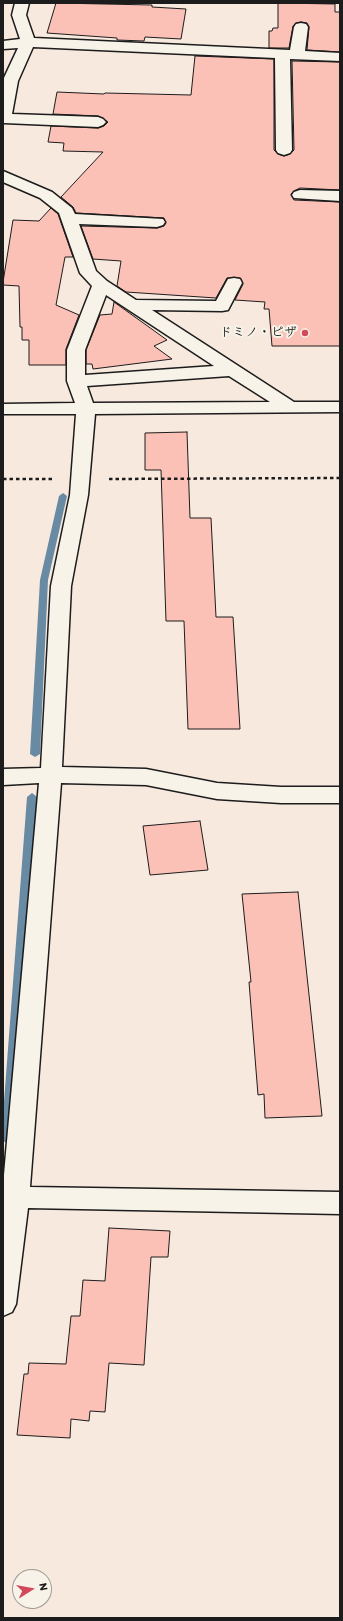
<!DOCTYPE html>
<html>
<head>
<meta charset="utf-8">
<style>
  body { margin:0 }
  #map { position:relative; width:343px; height:1621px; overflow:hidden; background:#f8e9de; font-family:Itim,sans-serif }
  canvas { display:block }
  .frame { position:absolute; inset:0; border:4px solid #1c1c1c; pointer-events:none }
  .north { position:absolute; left:12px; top:1569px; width:40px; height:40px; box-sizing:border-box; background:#f7f3e8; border:1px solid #9f9d96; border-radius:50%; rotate:79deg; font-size:11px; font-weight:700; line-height:16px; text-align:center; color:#1c1c1c }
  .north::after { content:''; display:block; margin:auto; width:14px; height:18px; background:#d1495b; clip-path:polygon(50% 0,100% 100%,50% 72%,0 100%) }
</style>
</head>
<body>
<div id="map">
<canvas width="343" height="1621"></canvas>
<div class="frame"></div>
<div class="north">N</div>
</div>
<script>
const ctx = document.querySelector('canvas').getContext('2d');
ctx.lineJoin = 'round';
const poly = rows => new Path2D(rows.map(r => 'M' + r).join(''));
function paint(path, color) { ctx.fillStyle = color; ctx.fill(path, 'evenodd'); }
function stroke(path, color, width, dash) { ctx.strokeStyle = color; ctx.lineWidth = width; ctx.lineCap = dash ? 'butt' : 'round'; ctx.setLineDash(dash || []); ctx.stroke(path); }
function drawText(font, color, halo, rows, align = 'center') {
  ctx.font = font + ' Itim,"Klee One",sans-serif'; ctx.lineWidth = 4; ctx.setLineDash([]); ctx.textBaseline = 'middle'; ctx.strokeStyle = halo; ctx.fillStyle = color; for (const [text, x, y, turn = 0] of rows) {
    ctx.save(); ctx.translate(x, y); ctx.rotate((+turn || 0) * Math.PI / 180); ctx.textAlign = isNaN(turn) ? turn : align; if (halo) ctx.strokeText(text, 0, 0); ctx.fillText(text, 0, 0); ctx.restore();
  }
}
const stream = poly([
  [63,493,67,496,48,580,40,754,35,757,30,754,40,580,59,496,63,493],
  [32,793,37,797,13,1138,11,1141,7,1143,3,1141,3,1115,27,797,32,793]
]);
const building = poly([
  [56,3,152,5,152,7,186,9,181,39,145,37,144,41,117,40,117,38,47,33,56,3],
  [278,3,335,4,335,12,340,12,340,52,307,50,309,27,307,23,301,22,296,23,293,26,289,48,269,48,269,31,272,31,273,28,278,28,278,3],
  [195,56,274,59,274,150,278,154,284,156,290,154,294,150,292,61,340,62,340,190,300,188,294,191,291,194,294,200,340,202,340,346,272,346,269,309,264,309,265,302,235,300,243,284,240,278,227,278,216,298,126,292,117,286,121,261,93,259,81,226,157,228,164,226,166,223,164,218,76,213,73,207,61,197,103,152,63,151,64,143,48,142,51,126,98,128,104,126,108,122,98,116,53,114,57,92,104,94,105,93,191,95,195,56],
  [51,208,58,214,73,257,65,257,56,305,79,315,66,349,66,365,29,365,29,340,22,340,22,327,20,327,19,286,3,285,3,282,13,220,39,221,51,208],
  [114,302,167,340,154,346,172,359,93,369,92,364,86,364,86,350,100,315,112,314,114,302],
  [187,432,190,518,211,518,216,617,233,617,240,729,188,729,184,621,166,621,161,470,145,470,145,433,187,432],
  [200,821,208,870,150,875,143,826,200,821],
  [298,892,322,1116,265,1118,264,1094,258,1095,249,982,251,982,242,894,298,892],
  [109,1228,170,1231,168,1257,151,1257,144,1365,109,1363,105,1412,90,1411,89,1421,71,1419,70,1438,17,1435,24,1374,28,1374,29,1363,66,1364,71,1316,80,1316,83,1280,105,1281,109,1228]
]);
const path = poly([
  [3,479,54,479],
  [109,479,340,478]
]);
const minor = poly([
  [15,3,29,3,26,15,34,38,290,50,294,27,296,24,301,23,306,24,308,27,305,51,340,53,340,61,290,59,292,150,290,153,284,155,278,153,276,150,275,58,33,47,18,81,12,114,98,117,103,119,106,122,103,125,98,127,4,123,3,80,18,48,3,49,3,41,20,39,12,15,15,3],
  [3,171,52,192,72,208,75,214,163,219,165,222,163,225,157,227,79,224,96,271,107,281,136,300,216,301,228,279,234,278,240,279,242,283,228,310,222,311,152,310,294,402,340,402,340,412,95,414,88,495,71,586,62,767,146,769,217,783,281,787,340,787,340,803,281,803,217,799,146,785,61,783,30,1187,340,1192,340,1214,28,1208,16,1304,12,1312,3,1316,3,1186,39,783,3,785,3,769,41,768,51,586,70,495,76,414,3,414,3,404,75,403,67,381,67,350,92,286,80,273,59,213,40,198,3,182,3,171],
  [106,295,214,366,85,375,85,350,106,295],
  [229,376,270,402,93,403,87,386,229,376],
  [300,190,340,191,340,201,294,198,292,195,294,192,300,190]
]);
const markers = [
  [305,333,4,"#d1495b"]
];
const farPoinames = [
  ["ドミノ・ピザ",297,333]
];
paint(stream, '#688aa2');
paint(building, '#fcc1b6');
stroke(building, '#1c1c1c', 1);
stroke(minor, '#1c1c1c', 3);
stroke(path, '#1c1c1c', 2.5, [3.5, 3]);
paint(minor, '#f7f3e8');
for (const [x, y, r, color] of markers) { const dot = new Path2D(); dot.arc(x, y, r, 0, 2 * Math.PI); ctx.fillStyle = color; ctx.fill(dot); stroke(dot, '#f7f3e8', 1.5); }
drawText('bold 13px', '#1c1c1c', '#f7f3e8', farPoinames, 'right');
</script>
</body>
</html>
